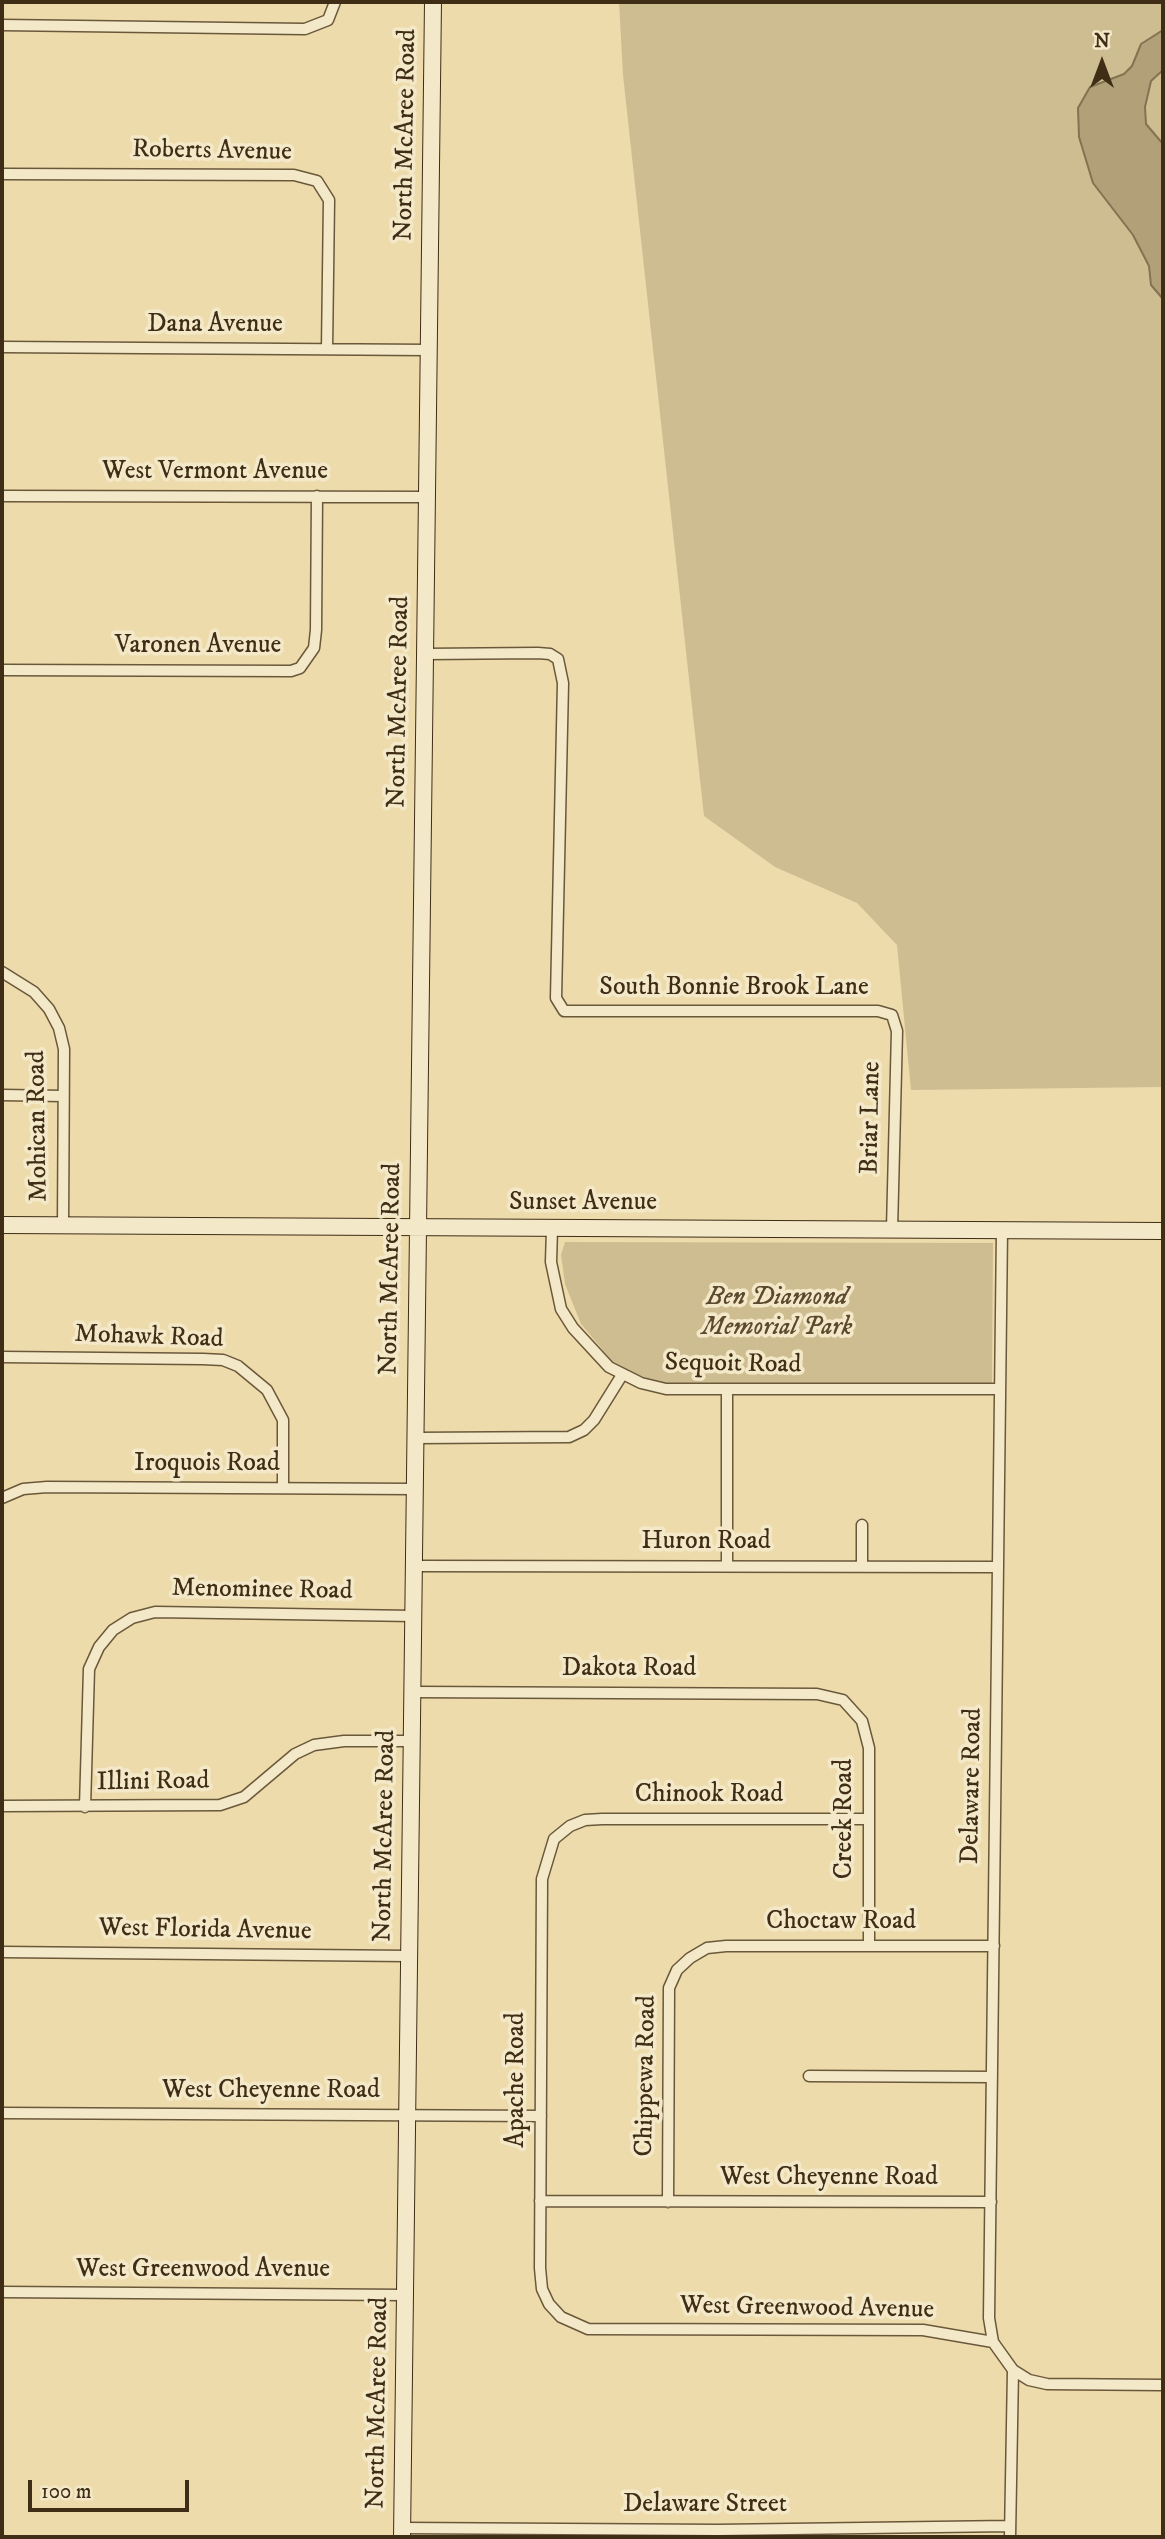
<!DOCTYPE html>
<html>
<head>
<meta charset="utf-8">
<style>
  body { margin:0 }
  #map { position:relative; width:1165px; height:2539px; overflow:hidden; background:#eddbab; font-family:"IM FELL DW Pica",serif }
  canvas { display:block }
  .frame { position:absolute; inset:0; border:4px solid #3f2d16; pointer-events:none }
  .north { position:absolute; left:1067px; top:28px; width:70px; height:70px; -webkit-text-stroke:5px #f3e8c8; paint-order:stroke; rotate:0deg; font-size:19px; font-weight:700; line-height:28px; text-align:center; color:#3f2d16 }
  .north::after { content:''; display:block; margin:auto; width:24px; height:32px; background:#3f2d16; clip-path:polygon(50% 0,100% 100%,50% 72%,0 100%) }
  .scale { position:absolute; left:28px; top:2480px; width:161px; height:32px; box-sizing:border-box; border:4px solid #3f2d16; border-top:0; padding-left:9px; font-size:21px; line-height:24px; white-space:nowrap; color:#3f2d16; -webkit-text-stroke:5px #f3e8c8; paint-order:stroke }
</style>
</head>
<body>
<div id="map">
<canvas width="1165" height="2539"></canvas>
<div class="frame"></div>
<div class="north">N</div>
<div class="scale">100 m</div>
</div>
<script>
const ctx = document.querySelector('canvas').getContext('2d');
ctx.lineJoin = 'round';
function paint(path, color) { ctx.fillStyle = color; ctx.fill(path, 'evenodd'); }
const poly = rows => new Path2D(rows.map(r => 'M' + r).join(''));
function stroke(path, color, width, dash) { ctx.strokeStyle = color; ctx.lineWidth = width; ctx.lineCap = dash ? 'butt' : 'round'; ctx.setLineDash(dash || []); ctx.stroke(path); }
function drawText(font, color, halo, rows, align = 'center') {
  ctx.font = font + ' "IM FELL DW Pica",serif'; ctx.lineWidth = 7; ctx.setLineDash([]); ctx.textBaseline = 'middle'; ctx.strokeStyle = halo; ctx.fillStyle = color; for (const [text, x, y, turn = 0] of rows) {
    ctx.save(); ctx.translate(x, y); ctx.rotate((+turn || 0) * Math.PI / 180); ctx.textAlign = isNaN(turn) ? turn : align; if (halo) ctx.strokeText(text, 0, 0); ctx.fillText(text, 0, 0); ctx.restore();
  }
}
const green = poly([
  [619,2,1163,2,1163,1087,911,1090,897,945,857,903,775,867,704,816,623,75],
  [565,1242,993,1243,992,1384,666,1384,638,1375,612,1361,581,1324,565,1284,561,1255]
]);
const water = poly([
  [1163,30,1163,70,1151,81,1145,107,1146,124,1163,144,1163,299,1151,285,1149,266,1133,235,1093,183,1079,137,1078,108,1090,87,1124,74,1132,66,1141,44,1163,30]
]);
const street = poly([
  [2,25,305,29,328,20,335,2],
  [2,174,294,175,317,181,329,200,327,349],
  [2,347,429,350],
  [2,496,427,497],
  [426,654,538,653,550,654,558,659,563,683,556,998,564,1011,878,1011,892,1015,897,1031,892,1229],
  [2,670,291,671,300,668,314,648,316,630,317,496],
  [2,972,34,992,49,1009,59,1028,64,1049,63,1226],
  [2,1095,63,1096],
  [552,1229,551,1262,561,1309,573,1328,609,1367,641,1383,666,1389,1000,1389],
  [2,1357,203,1359,223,1360,238,1366,267,1390,283,1420,283,1488],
  [415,1438,569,1437,584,1430,594,1420,622,1375],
  [2,1498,23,1489,47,1487,414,1489],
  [415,1566,998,1567],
  [727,1566,727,1390],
  [862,1566,862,1525],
  [414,1692,817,1694,843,1700,862,1721,869,1748,869,1946],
  [2,1806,220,1805,244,1797,295,1754,314,1745,344,1741,413,1741],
  [85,1807,89,1669,99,1647,113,1630,132,1618,155,1612,414,1616],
  [869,1819,602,1819,585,1820,570,1826,554,1839,542,1879,540,2268,542,2289,549,2304,561,2317,588,2329,923,2330,993,2342,1013,2370,1029,2380,1047,2384,1163,2385],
  [2,1952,408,1956],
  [809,2076,992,2077],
  [2,2113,541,2116],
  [540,2201,991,2202],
  [668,2202,669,1988,677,1970,690,1958,707,1948,726,1946,994,1946],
  [2,2292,404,2295],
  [993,2342,989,2318,1002,1230],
  [402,2528,718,2530,1009,2526],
  [1010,2537,1013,2370]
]);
const secondary = poly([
  [2,1225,1163,1231],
  [402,2537,433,2]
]);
const streetNames = [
  ["North McAree Road",407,135,-89],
  ["Roberts Avenue",212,152,1],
  ["Dana Avenue",215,326],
  ["West Vermont Avenue",215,473],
  ["Varonen Avenue",198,647],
  ["North McAree Road",400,702,-89],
  ["South Bonnie Brook Lane",734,989],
  ["Briar Lane",872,1118,-89],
  ["Mohican Road",39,1126,-91],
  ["Sunset Avenue",583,1204],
  ["North McAree Road",392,1269,-89],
  ["Mohawk Road",149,1338,2],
  ["Sequoit Road",733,1365,1],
  ["Iroquois Road",207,1465],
  ["Huron Road",706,1543],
  ["Menominee Road",262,1591,1],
  ["Dakota Road",629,1670],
  ["Illini Road",153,1783,-1],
  ["Delaware Road",973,1786,-89],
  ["Chinook Road",709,1796],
  ["Creek Road",846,1819,-90],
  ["North McAree Road",386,1836,-89],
  ["Choctaw Road",841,1923],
  ["West Florida Avenue",205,1931,1],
  ["Chippewa Road",647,2076,-89],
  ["Apache Road",518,2080,-90],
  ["West Cheyenne Road",271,2092],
  ["West Cheyenne Road",829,2179],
  ["West Greenwood Avenue",203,2271],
  ["West Greenwood Avenue",807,2309,1],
  ["North McAree Road",379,2403,-89],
  ["Delaware Street",705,2506]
];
const parkNames = [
  ["Ben Diamond",777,1299],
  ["Memorial Park",777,1329]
];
paint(green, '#cfbd92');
paint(water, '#b2a078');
stroke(water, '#847251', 2);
stroke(street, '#6a583b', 13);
stroke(secondary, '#3f2d16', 18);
stroke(street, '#f3e8c8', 10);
stroke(secondary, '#f3e8c8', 16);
drawText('26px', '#3f2d16', '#f3e8c8', streetNames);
drawText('italic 26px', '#5c4a2f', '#f3e8c8', parkNames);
</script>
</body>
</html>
